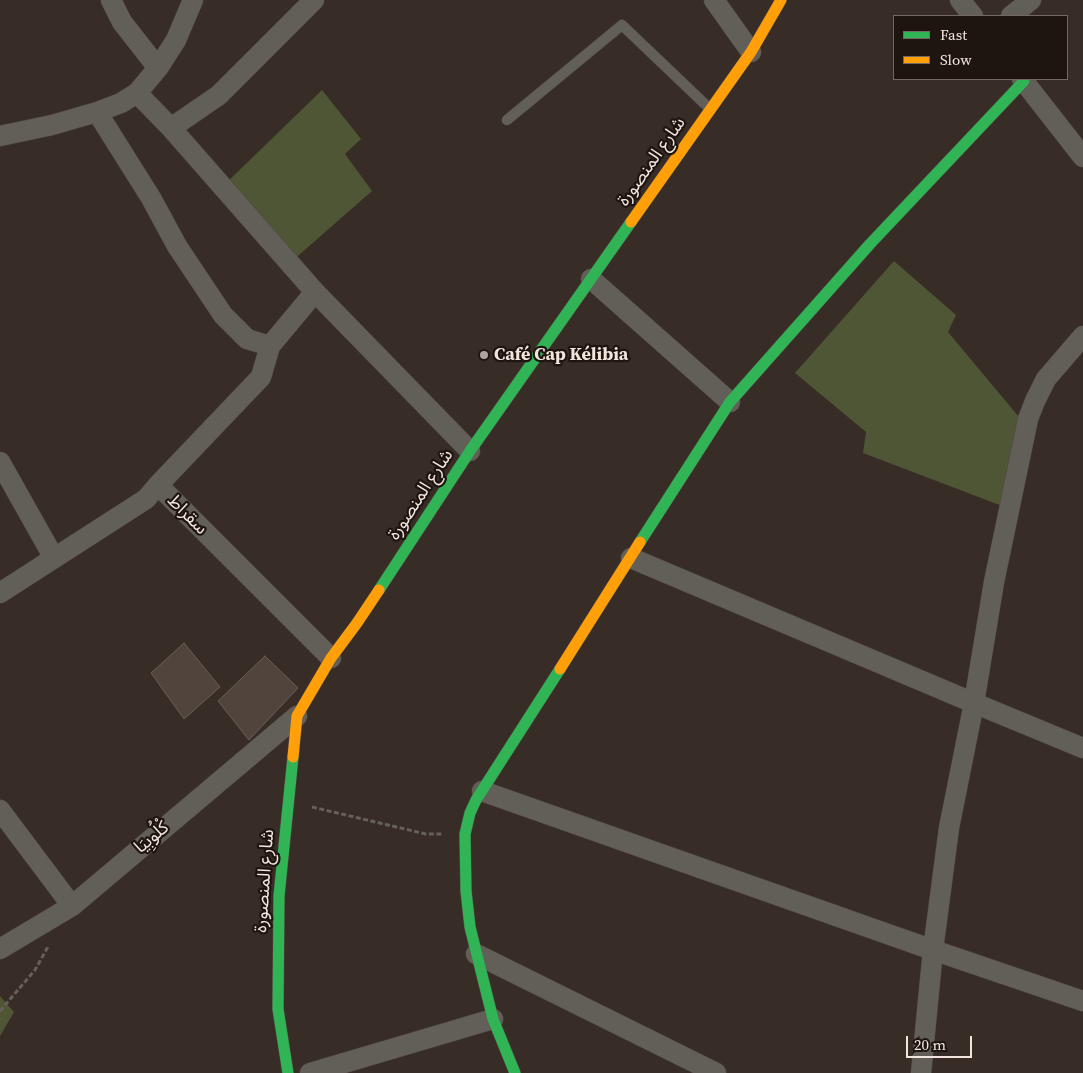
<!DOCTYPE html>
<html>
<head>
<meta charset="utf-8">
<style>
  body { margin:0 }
  #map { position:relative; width:1083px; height:1073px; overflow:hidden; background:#372c26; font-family:"Source Serif 4",serif }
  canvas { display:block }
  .legend { position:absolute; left:893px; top:15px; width:175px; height:65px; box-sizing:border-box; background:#1e1510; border:1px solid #736862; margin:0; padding:6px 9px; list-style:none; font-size:15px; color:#f2e5de }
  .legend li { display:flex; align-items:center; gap:10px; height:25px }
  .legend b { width:25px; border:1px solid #736862 }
  .scale { position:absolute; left:906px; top:1036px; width:66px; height:22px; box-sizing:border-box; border:2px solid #f2e5de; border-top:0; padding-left:6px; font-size:15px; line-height:18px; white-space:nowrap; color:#f2e5de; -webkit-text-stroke:4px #1e1510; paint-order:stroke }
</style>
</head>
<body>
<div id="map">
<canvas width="1083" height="1073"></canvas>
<ul class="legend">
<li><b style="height:6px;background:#30b455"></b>Fast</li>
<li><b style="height:6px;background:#ff9f0a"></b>Slow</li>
</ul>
<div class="scale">20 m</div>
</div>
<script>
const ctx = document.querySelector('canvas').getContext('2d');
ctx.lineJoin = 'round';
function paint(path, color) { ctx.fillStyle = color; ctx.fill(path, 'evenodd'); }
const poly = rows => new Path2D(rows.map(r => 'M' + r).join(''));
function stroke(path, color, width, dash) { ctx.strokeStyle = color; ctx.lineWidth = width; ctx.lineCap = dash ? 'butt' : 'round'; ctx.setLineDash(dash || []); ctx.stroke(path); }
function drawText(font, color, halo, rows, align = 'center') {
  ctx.font = font + ' "Source Serif 4","Noto Sans Arabic",serif'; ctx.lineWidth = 4.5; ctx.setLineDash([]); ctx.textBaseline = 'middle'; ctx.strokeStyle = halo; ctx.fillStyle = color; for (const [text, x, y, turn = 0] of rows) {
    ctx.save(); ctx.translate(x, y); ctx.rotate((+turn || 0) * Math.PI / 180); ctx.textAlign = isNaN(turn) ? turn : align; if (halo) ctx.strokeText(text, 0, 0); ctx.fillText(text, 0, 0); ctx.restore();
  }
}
const green = poly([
  [322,90,361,139,345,154,372,191,291,262,220,189],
  [894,261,956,315,948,332,1024,423,1010,509,863,453,866,432,795,373],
  [0,996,14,1012,0,1036]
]);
const building = poly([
  [184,643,220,687,184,719,151,673,184,643],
  [265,656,298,688,249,740,218,701,265,656]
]);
const path = poly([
  [312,807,426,834,442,834],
  [0,1011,35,970,49,945]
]);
const lane = poly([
  [507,120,622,25,709,108]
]);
const street = poly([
  [111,0,122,22,158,68],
  [714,0,751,52],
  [960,0,973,16],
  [1011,16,1031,0],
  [1022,79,1083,157],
  [137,93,171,128,315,292,470,451],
  [97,112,151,198,177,246,223,315,247,339,270,346],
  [171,128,219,95,314,0],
  [0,136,52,125,97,112,121,103,137,93,158,68,176,40,193,0],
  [591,279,730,402],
  [0,462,54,558],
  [158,485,261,377,270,346,315,292],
  [631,558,974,703,1083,748],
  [0,593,146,499,158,485,331,658],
  [482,791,933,950,1083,1001],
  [0,810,72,906],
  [0,949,72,906,297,716],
  [476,954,716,1073],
  [310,1073,493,1019],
  [921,1073,933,950,949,828,974,703,994,582,1028,419,1035,401,1046,379,1083,336]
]);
const fast = poly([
  [640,542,730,402,870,244,1024,81],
  [379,590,470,451,631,222],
  [288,1073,278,1009,279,896,293,757],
  [515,1073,493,1019,470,927,466,891,465,834,470,813,476,800,560,669]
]);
const slow = poly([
  [631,222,751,52,781,0],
  [560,669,640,542],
  [293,757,297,716,331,658,357,623,379,590]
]);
const markers = [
  [484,355,5,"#b1a49e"]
];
const streetNames = [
  ["شارع المنصورة",652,162,-55],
  ["شارع المنصورة",421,495,-57],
  ["سقراط",187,515,45],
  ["كْلُوبِيَا",152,838,-40],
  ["شارع المنصورة",265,881,-86]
];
const poiNames = [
  ["Café Cap Kélibia",494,355]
];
paint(green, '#4f5635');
paint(building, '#51443d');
stroke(building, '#685f5a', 1);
stroke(lane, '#534a45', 11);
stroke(street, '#534a45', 21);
stroke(fast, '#534a45', 12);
stroke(slow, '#534a45', 12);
stroke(path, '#65605b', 3, [5, 2.5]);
stroke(lane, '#625e58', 10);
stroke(street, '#625e58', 20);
stroke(fast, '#30b455', 11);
stroke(slow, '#ff9f0a', 11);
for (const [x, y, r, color] of markers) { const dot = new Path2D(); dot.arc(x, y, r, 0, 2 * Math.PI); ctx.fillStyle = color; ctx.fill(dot); stroke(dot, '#1e1510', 2); }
drawText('18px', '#f2e5de', '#1e1510', streetNames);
drawText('bold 18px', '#f2e5de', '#1e1510', poiNames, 'left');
</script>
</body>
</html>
